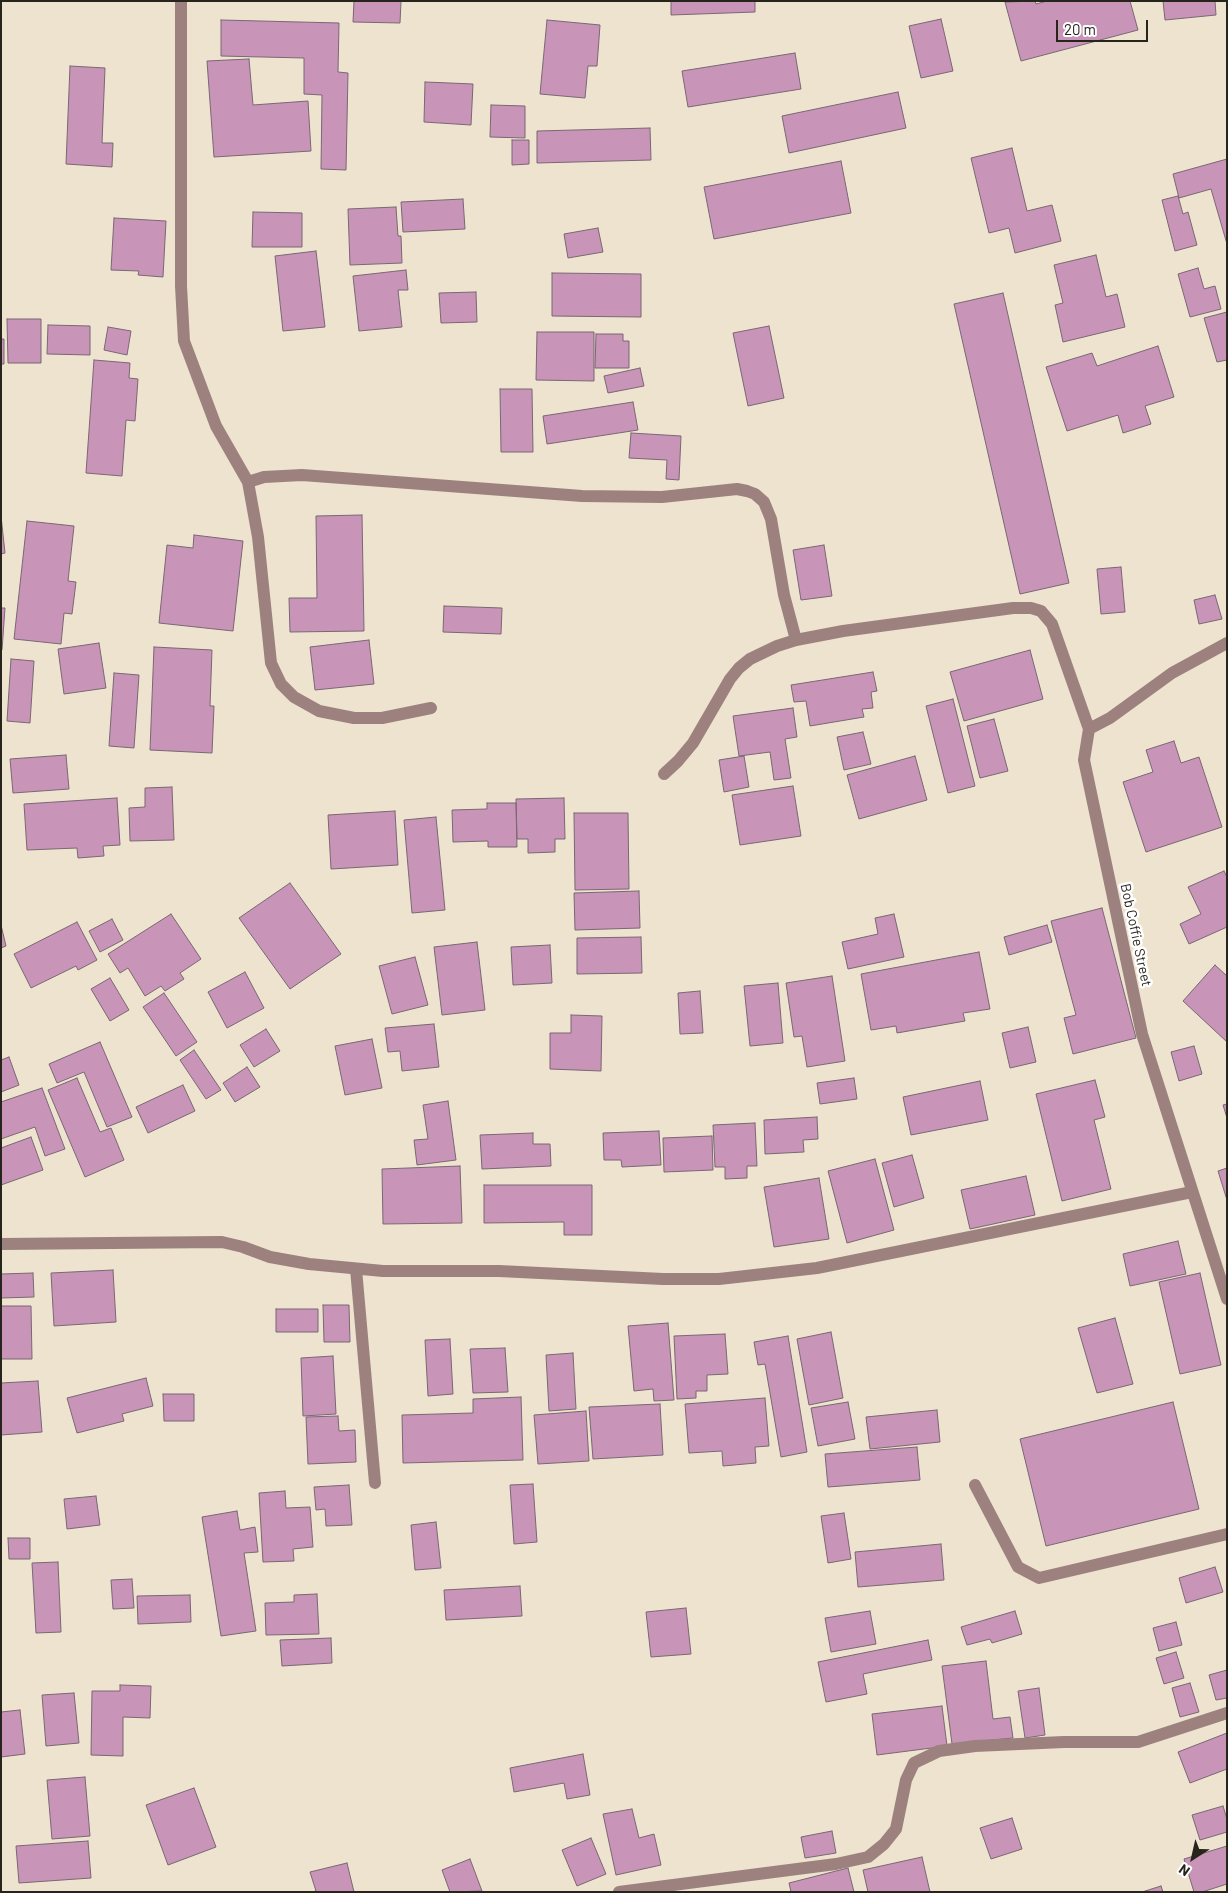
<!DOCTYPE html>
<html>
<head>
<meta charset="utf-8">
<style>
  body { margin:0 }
  #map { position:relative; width:1228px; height:1893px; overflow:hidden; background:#ede3cf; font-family:Barlow,sans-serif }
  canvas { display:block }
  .frame { position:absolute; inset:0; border:2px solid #27241c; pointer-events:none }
  .north { position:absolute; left:1168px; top:1833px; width:50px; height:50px; -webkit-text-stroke:4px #fff; paint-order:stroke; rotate:215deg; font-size:14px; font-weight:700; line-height:20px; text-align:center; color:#27241c }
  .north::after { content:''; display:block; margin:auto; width:18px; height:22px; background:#27241c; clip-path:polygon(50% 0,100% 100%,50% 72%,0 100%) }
  .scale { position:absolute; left:1056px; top:20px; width:92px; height:22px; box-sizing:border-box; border:2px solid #27241c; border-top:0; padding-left:6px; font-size:15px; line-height:18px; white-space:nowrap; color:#27241c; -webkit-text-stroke:4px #fff; paint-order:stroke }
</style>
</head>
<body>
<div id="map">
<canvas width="1228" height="1893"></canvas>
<div class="frame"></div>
<div class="north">N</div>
<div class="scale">20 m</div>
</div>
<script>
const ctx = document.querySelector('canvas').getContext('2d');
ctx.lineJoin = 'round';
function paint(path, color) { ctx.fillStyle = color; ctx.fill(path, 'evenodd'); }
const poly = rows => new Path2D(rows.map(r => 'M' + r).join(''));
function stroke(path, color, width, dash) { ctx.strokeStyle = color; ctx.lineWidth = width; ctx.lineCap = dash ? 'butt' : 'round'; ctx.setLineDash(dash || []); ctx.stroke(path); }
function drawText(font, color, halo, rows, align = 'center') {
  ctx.font = font + ' Barlow,sans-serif'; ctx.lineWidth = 5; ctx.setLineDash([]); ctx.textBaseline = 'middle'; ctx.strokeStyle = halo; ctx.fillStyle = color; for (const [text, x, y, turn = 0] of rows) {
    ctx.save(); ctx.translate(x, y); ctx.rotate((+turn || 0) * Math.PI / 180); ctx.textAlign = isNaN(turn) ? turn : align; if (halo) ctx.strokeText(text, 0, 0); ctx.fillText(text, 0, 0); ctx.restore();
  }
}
const building = poly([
  [354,1,401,1,400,23,353,22,354,1],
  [671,1,755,1,755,12,671,15,671,1],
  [1035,1,1036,4,1047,1,1130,1,1138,30,1021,61,1005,2,1035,1],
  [1163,1,1215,1,1216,15,1165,20,1163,1],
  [941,19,953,71,921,78,909,26,941,19],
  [221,20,339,23,338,72,348,73,346,170,321,169,322,95,304,94,304,58,221,56,221,20],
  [547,20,600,25,597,66,588,66,585,98,540,94,547,20],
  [795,53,801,89,688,107,682,71,795,53],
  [249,59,253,105,308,101,311,151,214,157,207,61,249,59],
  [70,66,105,68,102,143,113,143,112,167,66,164,70,66],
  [425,82,473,84,471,125,424,122,425,82],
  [898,92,906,128,789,153,782,116,898,92],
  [491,105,525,106,525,138,490,137,491,105],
  [650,128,651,160,537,163,537,131,650,128],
  [512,140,529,140,529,164,512,165,512,140],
  [1012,148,1027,211,1052,205,1061,241,1015,253,1009,228,989,233,971,158,1012,148],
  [1227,159,1227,244,1211,189,1179,198,1173,174,1227,159],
  [841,161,851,213,714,239,704,187,841,161],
  [1178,196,1183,214,1188,212,1197,245,1175,251,1162,200,1178,196],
  [463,199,465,229,403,232,401,202,463,199],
  [396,207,398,236,401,236,402,263,350,265,348,209,396,207],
  [253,212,302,213,302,247,252,247,253,212],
  [114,218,166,221,163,277,138,275,139,271,111,270,114,218],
  [598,228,603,252,568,258,564,234,598,228],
  [316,251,325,327,283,331,275,256,316,251],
  [1096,255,1106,297,1117,294,1125,327,1063,342,1055,305,1063,303,1054,265,1096,255],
  [1198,268,1204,289,1215,286,1221,309,1190,317,1178,274,1198,268],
  [406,270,408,290,398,290,402,327,359,331,353,276,406,270],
  [552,273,641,274,641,317,552,316,552,273],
  [476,292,477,322,441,323,439,293,476,292],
  [1003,293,1069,583,1020,594,954,304,1003,293],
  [1227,312,1227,360,1217,362,1204,318,1227,312],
  [7,319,41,319,41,363,8,363,7,319],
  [48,325,90,326,90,355,47,354,48,325],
  [769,326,784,398,748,406,733,333,769,326],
  [108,327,131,331,127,355,104,350,108,327],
  [537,332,594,332,594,381,536,380,537,332],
  [596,334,623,334,623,341,629,341,629,368,595,368,596,334],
  [1,339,4,339,4,364,1,364,1,339],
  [1158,346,1174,397,1145,406,1151,424,1123,433,1118,415,1067,431,1046,367,1092,353,1097,366,1158,346],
  [94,360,130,363,129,378,138,379,135,421,126,420,122,476,86,473,94,360],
  [640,368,644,386,608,393,604,376,640,368],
  [500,389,532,389,533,452,501,452,500,389],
  [633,402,638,430,547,444,543,416,633,402],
  [631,433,681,436,679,480,666,479,667,460,629,458,631,433],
  [362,515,364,631,290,632,289,598,317,598,316,516,362,515],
  [1,516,5,553,1,554,1,516],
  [27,521,74,526,68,581,76,582,72,614,64,613,61,644,14,639,27,521],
  [194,535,243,541,233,631,159,623,167,545,193,548,194,535],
  [824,545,832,596,801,600,793,550,824,545],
  [1121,567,1125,612,1101,614,1097,569,1121,567],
  [1215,595,1222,619,1199,624,1194,600,1215,595],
  [444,606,502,608,501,634,443,632,444,606],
  [1,608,5,608,2,650,1,650,1,608],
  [369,640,374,684,315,690,310,647,369,640],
  [99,643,106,688,64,694,58,649,99,643],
  [154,647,212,650,210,706,214,706,212,753,150,750,154,647],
  [1030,650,1043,699,964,721,950,672,1030,650],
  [11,659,34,661,30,723,7,721,11,659],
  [873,672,877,691,871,692,873,708,862,709,864,717,810,726,806,701,794,702,791,685,873,672],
  [114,673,139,675,134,748,109,746,114,673],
  [953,699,975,786,948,793,926,706,953,699],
  [793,708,797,737,785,739,791,778,774,780,770,752,739,756,733,716,793,708],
  [994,719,1008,771,980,778,967,726,994,719],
  [863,732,871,764,844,770,837,737,863,732],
  [1174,741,1181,763,1199,757,1222,827,1146,852,1123,782,1153,772,1146,750,1174,741],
  [66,755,69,789,13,793,10,759,66,755],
  [744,756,749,787,724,792,719,760,744,756],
  [915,756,927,800,859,819,847,775,915,756],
  [793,786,801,836,740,845,732,795,793,786],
  [172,787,174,840,130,841,129,808,145,807,145,788,172,787],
  [117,798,120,845,103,846,104,856,78,858,77,848,27,850,24,804,117,798],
  [564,798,565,839,555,839,555,852,528,853,528,839,517,839,516,799,564,798],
  [487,803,516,803,517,847,488,847,488,841,453,842,452,810,487,809,487,803],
  [395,811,398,865,331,869,328,815,395,811],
  [574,813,628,813,629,889,575,890,574,813],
  [436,817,445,910,412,913,404,820,436,817],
  [1224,871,1227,877,1227,927,1189,944,1180,924,1201,914,1188,887,1224,871],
  [290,883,341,954,290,989,239,918,290,883],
  [639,891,640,928,575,930,574,893,639,891],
  [1102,908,1136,1038,1073,1054,1064,1018,1076,1015,1051,921,1102,908],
  [171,914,201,959,180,973,184,979,165,991,161,986,145,996,128,968,120,973,108,954,171,914],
  [894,914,904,957,848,969,842,942,878,934,875,918,894,914],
  [112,919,123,940,100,952,89,931,112,919],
  [77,922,97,960,78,970,76,966,31,988,14,954,77,922],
  [1,925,6,946,1,948,1,925],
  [1047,925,1052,942,1009,955,1004,937,1047,925],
  [641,937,642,973,577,974,577,938,641,937],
  [477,942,485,1010,442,1015,434,947,477,942],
  [550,945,552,983,513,985,511,947,550,945],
  [979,952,990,1009,963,1013,965,1021,897,1033,896,1026,871,1030,861,974,979,952],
  [415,957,428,1005,392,1014,379,966,415,957],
  [1215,965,1227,976,1227,1042,1183,1001,1215,965],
  [245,972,264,1008,227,1028,208,992,245,972],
  [832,976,845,1061,807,1067,802,1036,794,1037,786,983,832,976],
  [110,978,129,1010,110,1021,91,989,110,978],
  [778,983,783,1043,750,1046,744,986,778,983],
  [700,991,703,1033,680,1034,678,993,700,991],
  [164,993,197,1042,176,1056,143,1007,164,993],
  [571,1015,602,1016,601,1071,550,1069,550,1033,571,1033,571,1015],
  [434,1024,439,1067,402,1071,400,1051,388,1052,385,1028,434,1024],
  [1028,1027,1036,1062,1010,1068,1002,1033,1028,1027],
  [266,1029,280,1051,254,1067,240,1045,266,1029],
  [372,1039,382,1088,345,1095,335,1046,372,1039],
  [100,1042,132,1117,107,1127,84,1072,57,1083,49,1064,100,1042],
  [1194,1046,1202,1074,1179,1081,1171,1052,1194,1046],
  [194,1050,221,1090,206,1099,180,1060,194,1050],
  [9,1057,19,1085,1,1092,1,1060,9,1057],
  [247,1067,260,1087,235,1102,223,1083,247,1067],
  [77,1078,100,1132,111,1128,124,1160,85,1177,48,1090,77,1078],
  [854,1078,857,1099,820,1104,817,1083,854,1078],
  [1095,1080,1105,1117,1094,1120,1111,1189,1062,1201,1036,1094,1095,1080],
  [980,1081,988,1120,911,1135,903,1097,980,1081],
  [183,1085,195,1111,148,1133,136,1107,183,1085],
  [42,1088,65,1149,45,1156,35,1127,1,1139,1,1102,42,1088],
  [448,1101,456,1160,417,1165,414,1140,428,1139,423,1105,448,1101],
  [1227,1104,1227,1118,1223,1105,1227,1104],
  [817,1117,818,1139,803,1140,804,1152,765,1154,764,1120,817,1117],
  [755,1123,757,1166,747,1166,747,1178,725,1179,725,1167,715,1167,713,1125,755,1123],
  [659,1131,661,1165,622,1167,621,1160,604,1160,603,1133,659,1131],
  [533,1133,533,1144,550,1144,551,1166,482,1169,480,1135,533,1133],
  [712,1136,713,1170,664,1172,663,1138,712,1136],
  [31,1137,43,1170,1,1185,1,1148,31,1137],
  [912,1155,924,1198,894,1207,882,1163,912,1155],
  [875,1159,894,1230,847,1243,828,1171,875,1159],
  [460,1166,462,1223,383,1224,382,1169,460,1166],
  [1227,1168,1227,1200,1218,1171,1227,1168],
  [1026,1176,1035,1215,970,1229,961,1190,1026,1176],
  [819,1178,829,1239,774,1247,764,1187,819,1178],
  [484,1185,592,1185,592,1235,564,1235,564,1222,484,1223,484,1185],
  [1178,1241,1186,1274,1130,1286,1123,1254,1178,1241],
  [113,1270,116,1322,54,1326,51,1273,113,1270],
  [33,1273,34,1297,1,1298,1,1274,33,1273],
  [1200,1273,1221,1365,1180,1374,1159,1282,1200,1273],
  [323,1305,349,1305,350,1342,324,1342,323,1305],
  [1,1306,31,1306,32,1359,1,1359,1,1306],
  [276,1309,318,1309,318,1332,276,1332,276,1309],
  [1115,1318,1133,1384,1097,1393,1078,1328,1115,1318],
  [668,1323,674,1400,654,1401,653,1389,634,1391,628,1326,668,1323],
  [831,1332,843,1398,809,1405,797,1339,831,1332],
  [725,1334,728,1374,707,1375,707,1391,696,1391,696,1398,677,1399,674,1336,725,1334],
  [788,1336,807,1452,781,1457,765,1364,758,1365,754,1342,788,1336],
  [450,1339,453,1394,428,1396,425,1340,450,1339],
  [505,1348,508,1392,473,1393,470,1349,505,1348],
  [573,1353,576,1409,549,1411,546,1355,573,1353],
  [333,1356,336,1414,303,1416,301,1358,333,1356],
  [146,1378,153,1406,122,1414,124,1421,77,1433,67,1398,146,1378],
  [38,1381,42,1432,1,1435,1,1383,38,1381],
  [163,1394,194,1394,194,1421,164,1421,163,1394],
  [521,1397,523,1460,403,1463,402,1415,473,1413,473,1399,521,1397],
  [765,1398,769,1446,755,1447,756,1463,723,1466,722,1451,689,1453,685,1404,765,1398],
  [848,1402,855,1439,818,1446,811,1408,848,1402],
  [1173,1402,1199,1509,1046,1546,1020,1439,1173,1402],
  [660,1404,663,1455,593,1459,589,1407,660,1404],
  [937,1410,940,1442,870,1449,866,1417,937,1410],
  [586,1411,589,1461,538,1464,534,1415,586,1411],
  [338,1416,339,1431,355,1430,356,1462,308,1464,306,1417,338,1416],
  [917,1447,920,1480,828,1487,825,1454,917,1447],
  [533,1484,537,1542,514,1544,510,1485,533,1484],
  [349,1485,352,1525,326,1526,325,1509,316,1510,314,1487,349,1485],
  [285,1491,286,1508,310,1507,313,1547,293,1549,294,1561,263,1562,259,1493,285,1491],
  [96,1496,100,1525,67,1529,64,1499,96,1496],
  [237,1511,240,1530,255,1527,258,1552,244,1553,256,1631,221,1636,202,1517,237,1511],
  [844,1513,851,1559,828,1563,821,1516,844,1513],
  [436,1522,441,1568,415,1570,411,1525,436,1522],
  [8,1538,30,1538,30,1559,9,1559,8,1538],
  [941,1544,944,1580,858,1587,855,1552,941,1544],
  [58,1562,61,1632,36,1633,32,1563,58,1562],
  [1215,1567,1223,1592,1186,1603,1179,1578,1215,1567],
  [132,1579,134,1608,113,1609,111,1580,132,1579],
  [520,1586,522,1616,446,1620,444,1590,520,1586],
  [317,1594,319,1634,266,1635,265,1603,294,1602,294,1595,317,1594],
  [190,1595,191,1622,138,1624,137,1596,190,1595],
  [686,1608,691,1654,651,1657,646,1612,686,1608],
  [870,1611,876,1644,831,1652,825,1618,870,1611],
  [1015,1611,1022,1634,992,1643,990,1639,967,1645,961,1627,1015,1611],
  [1176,1622,1182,1645,1159,1651,1153,1628,1176,1622],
  [331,1638,332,1663,282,1666,280,1640,331,1638],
  [928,1640,932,1660,863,1674,867,1694,826,1702,818,1662,928,1640],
  [1176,1652,1184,1678,1164,1684,1156,1658,1176,1652],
  [986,1661,993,1719,1010,1717,1013,1738,952,1744,942,1666,986,1661],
  [1227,1670,1227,1698,1216,1700,1209,1675,1227,1670],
  [1190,1683,1199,1712,1180,1717,1172,1688,1190,1683],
  [120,1685,151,1686,150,1718,123,1717,123,1756,91,1755,92,1691,120,1691,120,1685],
  [1039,1688,1045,1735,1025,1738,1018,1691,1039,1688],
  [74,1693,79,1743,46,1746,42,1695,74,1693],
  [942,1706,947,1746,877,1755,872,1714,942,1706],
  [20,1710,25,1754,1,1757,1,1712,20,1710],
  [1227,1733,1227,1769,1190,1783,1178,1752,1227,1733],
  [583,1754,590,1795,567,1799,564,1783,514,1792,510,1768,583,1754],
  [85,1777,90,1836,52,1839,47,1780,85,1777],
  [194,1788,216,1847,168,1865,146,1805,194,1788],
  [1223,1806,1227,1819,1227,1832,1200,1840,1192,1815,1223,1806],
  [632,1809,639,1838,654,1834,661,1865,616,1875,603,1814,632,1809],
  [1012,1818,1022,1849,991,1859,980,1828,1012,1818],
  [832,1831,836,1853,805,1858,801,1837,832,1831],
  [591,1838,606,1874,577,1886,562,1850,591,1838],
  [88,1841,91,1878,19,1883,16,1846,88,1841],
  [1227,1846,1227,1884,1202,1892,1194,1892,1184,1859,1227,1846],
  [922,1857,930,1892,868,1892,863,1870,922,1857],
  [470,1859,482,1891,450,1892,442,1870,470,1859],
  [347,1863,354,1892,311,1892,316,1891,310,1872,347,1863],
  [848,1868,854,1892,791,1892,789,1883,848,1868],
  [1161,1886,1163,1892,1142,1892,1161,1886]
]);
const minor = poly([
  [181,1,181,286,184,341,216,426,248,482,258,537,271,663,281,684,294,697,319,711,354,718,382,718,431,708],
  [248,482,264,477,302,475,582,496,662,497,737,489,747,491,755,494,764,502,771,519,784,595,796,640],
  [1227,643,1172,673,1110,718,1089,729,1084,760,1142,1034,1227,1299],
  [664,774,678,761,693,743,730,679,739,668,750,659,777,646,796,640,843,631,1013,608,1031,608,1041,611,1052,624,1089,729],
  [1,1244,222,1242,243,1247,270,1257,309,1264,383,1271,499,1271,663,1279,719,1279,817,1268,1192,1192],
  [356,1269,375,1483],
  [975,1485,1018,1567,1039,1578,1227,1534],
  [619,1892,836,1864,868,1857,884,1844,896,1829,906,1780,914,1763,939,1751,975,1746,1064,1742,1138,1742,1227,1713]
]);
const streetNames = [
  ["Bob Coffie Street",1136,935,78]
];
paint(building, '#c894b7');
stroke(building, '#796773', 1);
stroke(minor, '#9d817e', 12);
drawText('14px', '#27241c', '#fff', streetNames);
</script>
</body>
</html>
